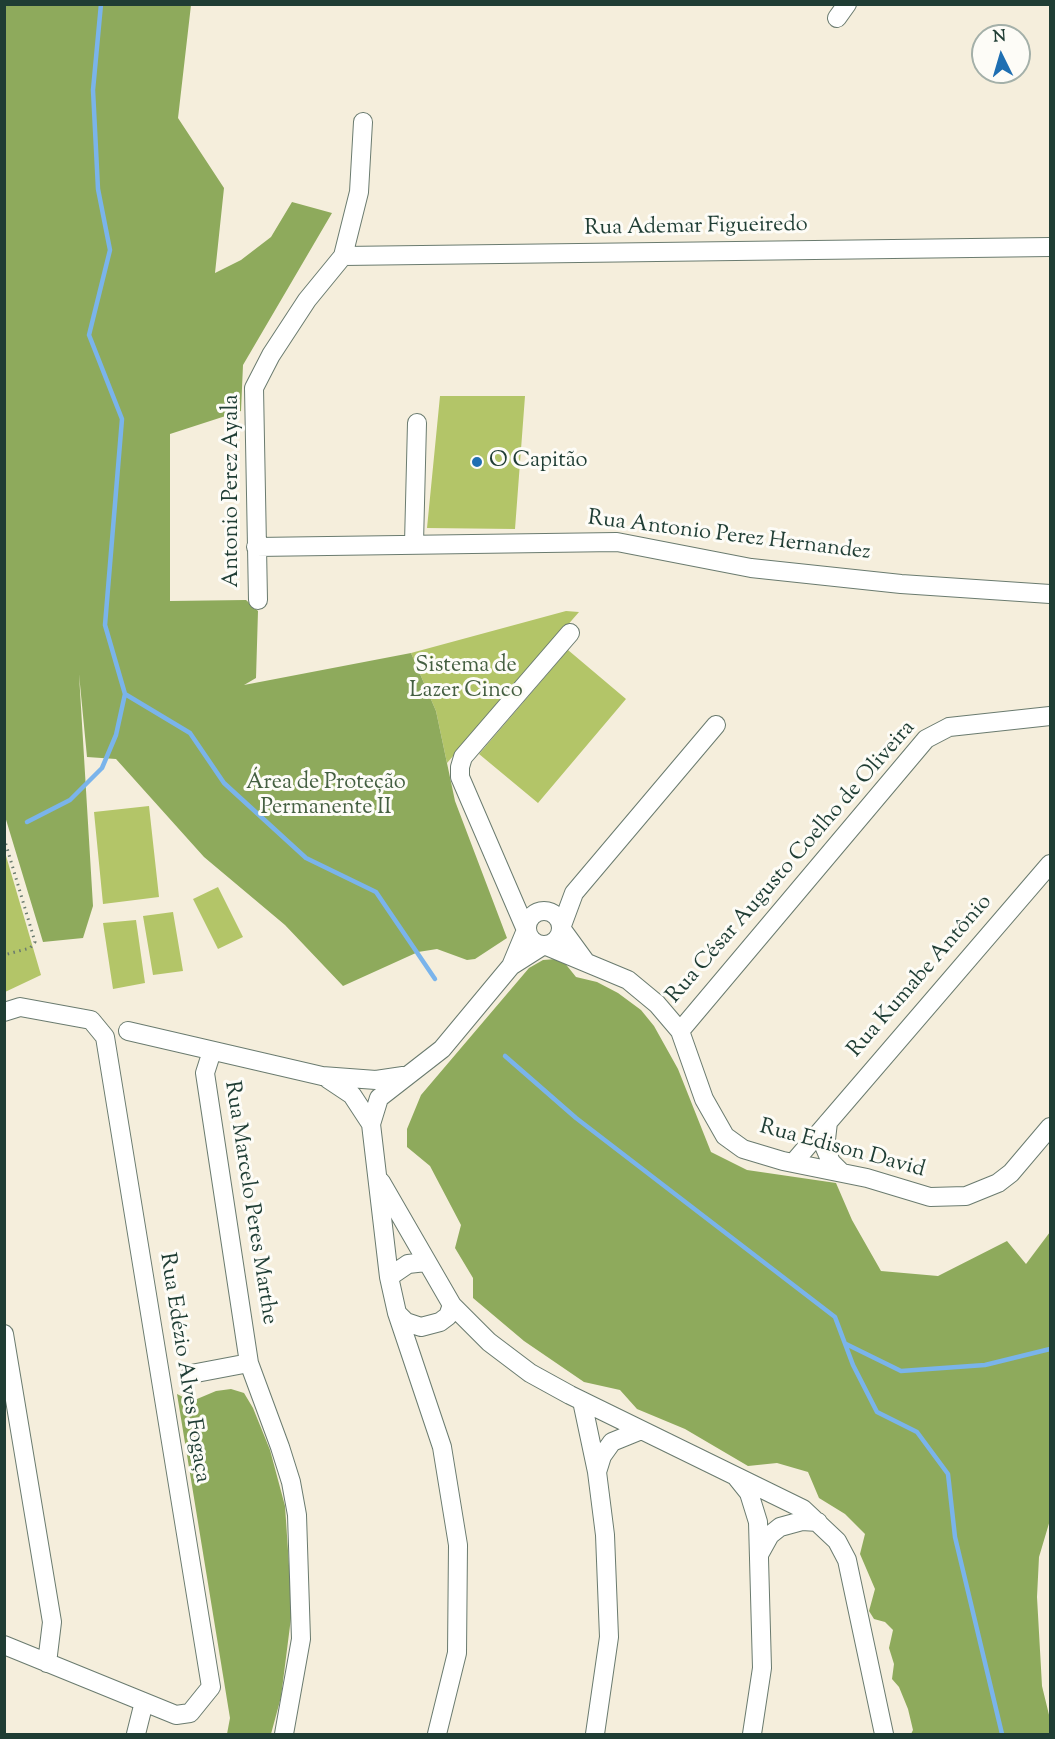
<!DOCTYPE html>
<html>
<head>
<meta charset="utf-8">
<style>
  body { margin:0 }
  #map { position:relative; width:1055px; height:1739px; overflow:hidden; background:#f5eedc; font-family:"Sorts Mill Goudy",serif }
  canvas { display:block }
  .frame { position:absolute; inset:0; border:6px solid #1f3d34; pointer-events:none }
  .north { position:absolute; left:971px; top:24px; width:60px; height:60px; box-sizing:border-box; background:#fdfcf7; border:2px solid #a4b0a9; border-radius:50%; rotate:355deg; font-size:16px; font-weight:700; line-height:24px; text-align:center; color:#1f3d34 }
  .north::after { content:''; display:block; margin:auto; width:21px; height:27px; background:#1f6fb2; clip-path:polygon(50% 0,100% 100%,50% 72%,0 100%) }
</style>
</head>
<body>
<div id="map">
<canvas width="1055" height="1739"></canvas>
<div class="frame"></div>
<div class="north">N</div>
</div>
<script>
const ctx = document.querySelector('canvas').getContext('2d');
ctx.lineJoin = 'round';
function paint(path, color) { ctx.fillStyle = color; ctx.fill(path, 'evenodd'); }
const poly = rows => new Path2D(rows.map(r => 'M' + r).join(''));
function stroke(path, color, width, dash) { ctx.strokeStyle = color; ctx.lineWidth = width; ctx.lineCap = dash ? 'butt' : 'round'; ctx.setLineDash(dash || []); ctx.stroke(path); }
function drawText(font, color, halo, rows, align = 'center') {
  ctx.font = font + ' "Sorts Mill Goudy",serif'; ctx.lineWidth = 6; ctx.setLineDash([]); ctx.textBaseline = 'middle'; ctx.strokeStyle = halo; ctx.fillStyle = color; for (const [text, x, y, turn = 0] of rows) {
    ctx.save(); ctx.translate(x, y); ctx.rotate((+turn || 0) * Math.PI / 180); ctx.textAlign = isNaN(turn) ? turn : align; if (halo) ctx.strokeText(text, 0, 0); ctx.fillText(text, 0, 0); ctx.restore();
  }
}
const green = poly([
  [440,396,525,396,515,529,427,528],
  [566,611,579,612,447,763,436,711,411,653],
  [568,650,626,699,538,803,479,754],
  [149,806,159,897,103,904,94,812],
  [4,849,41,975,5,992,4,992],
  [218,887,243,937,218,949,193,899],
  [173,912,183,971,153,975,143,916],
  [136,920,145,983,113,989,103,923]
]);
const forest = poly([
  [4,5,191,5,178,118,224,188,215,273,241,260,271,237,292,202,332,213,243,365,241,411,170,434,170,601,246,600,258,611,256,678,244,685,411,653,436,711,455,801,507,938,475,959,467,960,437,949,418,952,343,986,285,925,204,857,116,759,87,757,79,674,93,906,83,938,43,942,4,813],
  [556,959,564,962,576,977,597,982,618,993,641,1010,654,1026,678,1069,711,1152,747,1170,836,1183,852,1220,881,1271,938,1276,1007,1241,1026,1264,1050,1232,1050,1520,1039,1557,1037,1597,1042,1686,1050,1719,1050,1734,911,1734,913,1730,908,1709,899,1687,892,1679,894,1664,889,1648,893,1630,885,1622,874,1619,869,1611,875,1589,860,1554,865,1534,845,1514,819,1498,808,1472,777,1463,748,1466,685,1429,637,1409,620,1390,584,1382,524,1341,473,1298,473,1278,455,1248,461,1225,430,1166,407,1147,407,1129,421,1095,529,968,543,960],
  [231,1389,244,1393,253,1408,270,1450,285,1506,292,1610,281,1697,271,1734,227,1734,230,1718,177,1394,187,1399,197,1399,216,1391]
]);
const stream = poly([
  [101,4,93,90,98,189,110,250,89,335,122,419,105,625,125,694,190,733,224,783,306,858,376,892,435,979],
  [27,822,70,800,102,768,116,735,125,694],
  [505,1056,576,1118,835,1317,853,1365,877,1412,917,1432,948,1474,955,1537,1002,1734],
  [846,1344,901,1371,985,1365,1050,1349]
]);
const path = poly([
  [4,838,35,942,30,948,4,955]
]);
const minor = poly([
  [837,18,847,4],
  [343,256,1050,247],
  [414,543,417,423],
  [256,547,617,542,751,568,901,584,1050,594],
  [258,600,254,388,271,355,307,300,343,256,359,192,363,122],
  '527 928a17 17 0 1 1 34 0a17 17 0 1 1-34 0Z',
  [585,961,561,928,574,893,716,725],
  [511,966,544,945,628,980,657,1004,680,1031,704,1099,725,1136,743,1149,783,1161,867,1178,930,1197,966,1196,998,1183,1011,1173,1050,1127],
  [4,1012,20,1007,91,1020,105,1037,211,1687,190,1713,176,1715,4,1645],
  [128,1031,322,1076,376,1080,403,1076],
  [680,1031,926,739,949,727,1050,716],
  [212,1051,205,1073,249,1363,280,1447,291,1482,297,1515,301,1639,284,1734],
  [328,1079,352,1095,371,1124],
  [828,1122,825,1148,831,1162,841,1172],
  [793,1163,1050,864],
  [381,1182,452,1305,489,1342,530,1373,570,1395,803,1509,837,1541,847,1560,884,1734],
  [389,1277,408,1264,426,1262],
  [397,1313,406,1322,421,1327,440,1322,448,1316,452,1305],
  [4,1334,52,1622,47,1663],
  [191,1374,249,1363],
  [582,1401,597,1472,605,1535,609,1637,595,1734],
  [597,1472,602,1456,612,1442,639,1431],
  [737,1478,749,1493,758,1522,762,1668,752,1734],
  [760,1553,770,1535,780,1527,802,1521,818,1522],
  [136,1734,144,1702],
  [437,1734,457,1653,458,1545,442,1447,397,1313,389,1277,371,1124,379,1098,442,1049,511,966,526,930,460,777,460,767,463,757,570,633]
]);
const markers = [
  [477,462,6,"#1f6fb2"]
];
const streetNames = [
  ["Rua Ademar Figueiredo",696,228,-1],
  ["Antonio Perez Ayala",233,491,-90],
  ["Rua Antonio Perez Hernandez",729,537,7],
  ["Rua César Augusto Coelho de Oliveira",792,863,-49],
  ["Rua Kumabe Antônio",921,977,-49],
  ["Rua Edison David",842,1150,15],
  ["Rua Marcelo Peres Marthe",249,1203,81],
  ["Rua Edézio Alves Fogaça",183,1368,81]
];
const poiNames = [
  ["O Capitão",489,462]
];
const parkNames = [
  ["Sistema de",466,667],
  ["Lazer Cinco",466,692],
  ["Área de Proteção",326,784],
  ["Permanente II",326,809]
];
paint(green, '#b3c568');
paint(forest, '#8eaa5c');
stroke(stream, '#7ab4eb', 4.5);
stroke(minor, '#6a7b6f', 20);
stroke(path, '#6a7b6f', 3, [1.5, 4.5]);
stroke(minor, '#fff', 18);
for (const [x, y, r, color] of markers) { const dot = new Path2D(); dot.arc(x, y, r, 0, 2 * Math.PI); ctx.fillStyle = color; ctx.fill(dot); stroke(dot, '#fdfcf7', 2); }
drawText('22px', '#1f3d34', '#fdfcf7', streetNames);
drawText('22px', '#1f3d34', '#fdfcf7', poiNames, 'left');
drawText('22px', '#445f41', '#fdfcf7', parkNames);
</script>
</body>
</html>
